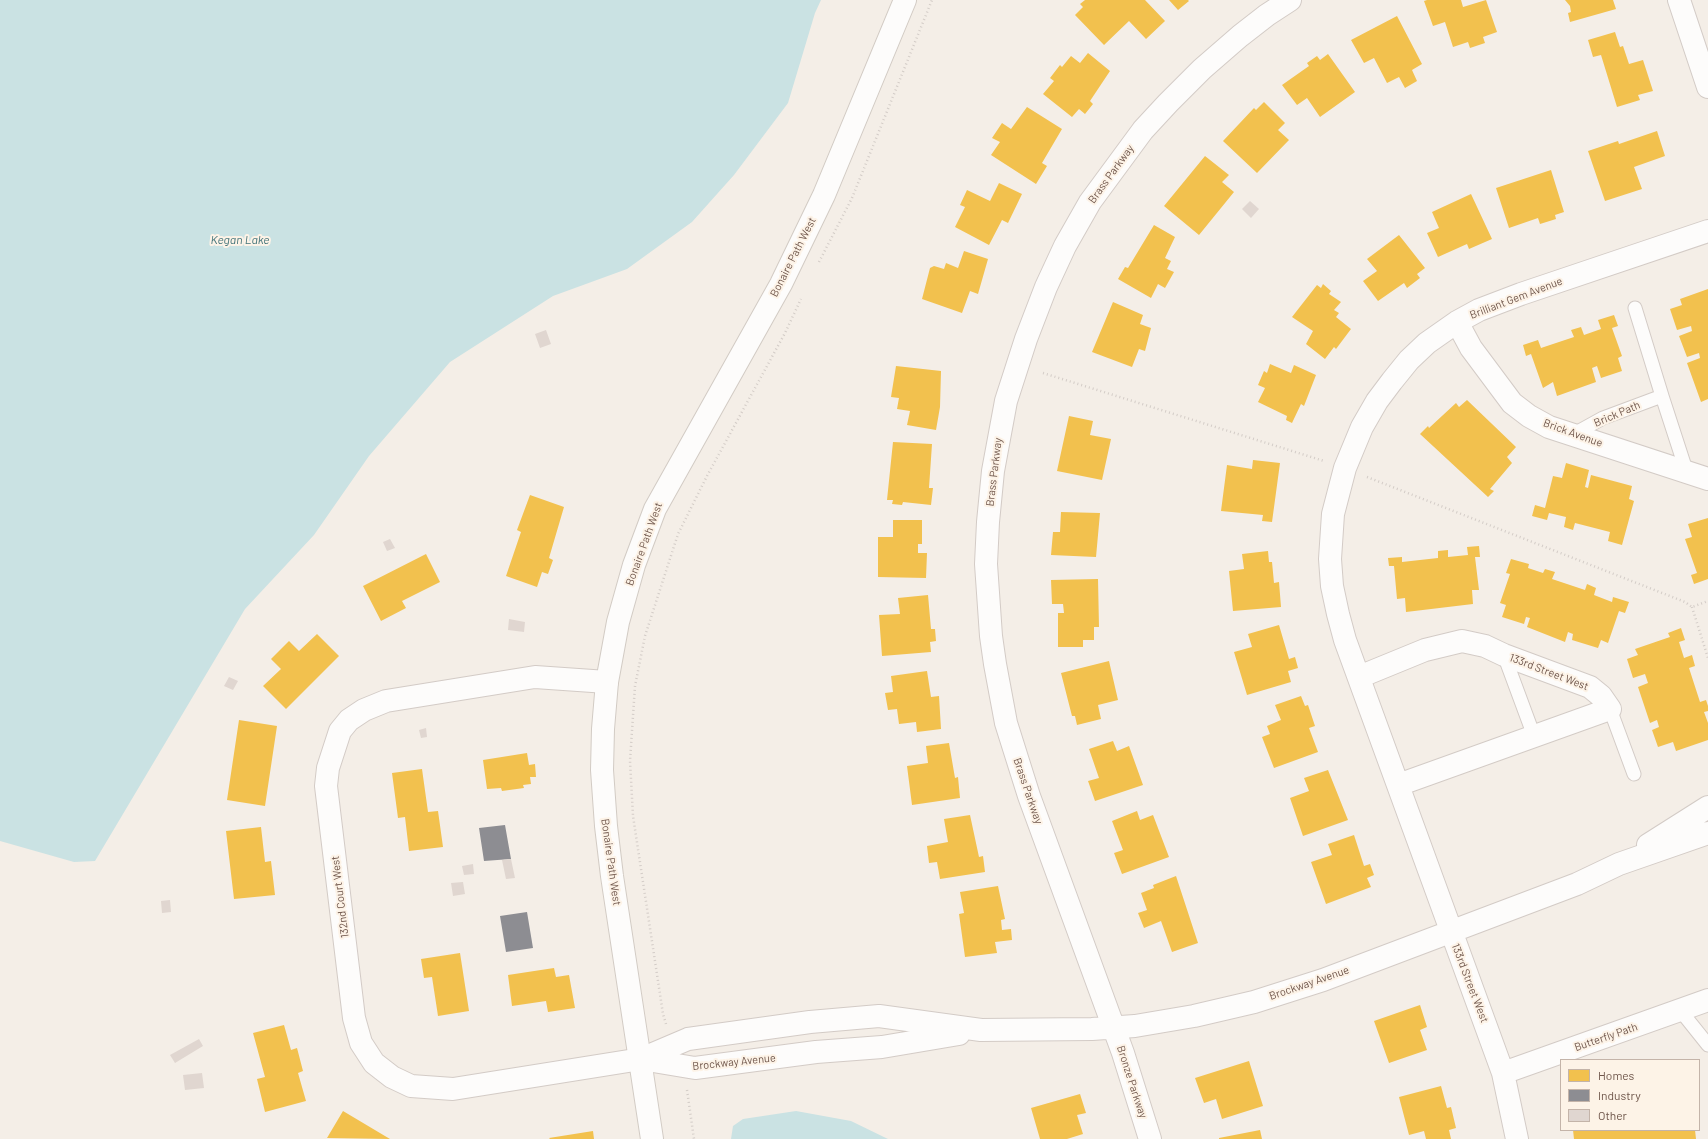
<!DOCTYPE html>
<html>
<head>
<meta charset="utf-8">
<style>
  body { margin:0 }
  #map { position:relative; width:1708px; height:1139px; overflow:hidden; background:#f4eee7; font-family:Barlow,sans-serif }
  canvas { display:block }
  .legend { position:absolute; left:1560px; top:1059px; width:140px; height:72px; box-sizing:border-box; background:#fdf3e7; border:1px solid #c4b4a9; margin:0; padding:5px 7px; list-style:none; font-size:12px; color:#6f564b }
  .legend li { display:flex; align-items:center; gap:8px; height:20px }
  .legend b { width:20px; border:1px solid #c4b4a9 }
</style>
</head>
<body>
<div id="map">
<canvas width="1708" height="1139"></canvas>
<ul class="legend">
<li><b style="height:11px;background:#f2c14e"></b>Homes</li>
<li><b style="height:11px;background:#8d8d92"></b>Industry</li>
<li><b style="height:11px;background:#e0d6d0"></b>Other</li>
</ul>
</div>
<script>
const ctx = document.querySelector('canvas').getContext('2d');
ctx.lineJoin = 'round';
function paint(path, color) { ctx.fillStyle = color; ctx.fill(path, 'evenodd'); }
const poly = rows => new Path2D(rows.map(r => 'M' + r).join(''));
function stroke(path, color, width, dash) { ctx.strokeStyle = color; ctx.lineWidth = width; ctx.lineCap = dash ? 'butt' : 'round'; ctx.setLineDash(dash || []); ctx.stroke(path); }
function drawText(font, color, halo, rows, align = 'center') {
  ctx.font = font + ' Barlow,sans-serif'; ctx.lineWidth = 4; ctx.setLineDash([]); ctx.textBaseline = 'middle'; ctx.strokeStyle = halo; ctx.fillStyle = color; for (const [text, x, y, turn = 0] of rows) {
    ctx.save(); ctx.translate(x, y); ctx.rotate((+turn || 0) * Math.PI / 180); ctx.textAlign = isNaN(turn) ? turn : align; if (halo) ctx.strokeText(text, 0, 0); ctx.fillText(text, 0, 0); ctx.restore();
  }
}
const water = poly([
  [0,0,821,0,815,13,788,103,734,175,692,222,627,269,553,296,450,362,369,456,314,535,245,609,95,861,74,862,0,841],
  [796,1111,851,1121,888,1139,731,1139,733,1126,743,1119]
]);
const homes = poly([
  [1085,0,1145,0,1165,21,1146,39,1129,21,1104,45,1075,15,1083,7,1080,4],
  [1169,0,1188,0,1189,1,1178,10],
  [1427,0,1461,0,1463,7,1486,0,1497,32,1483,37,1485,43,1470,48,1468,42,1453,47,1445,22,1433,26,1424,1],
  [1565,0,1613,0,1616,9,1570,22,1568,13,1571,12,1570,6],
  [1397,16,1422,64,1412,70,1417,81,1405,88,1399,77,1387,83,1374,58,1364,63,1351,40],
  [1615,32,1620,47,1623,46,1629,64,1643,60,1653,91,1638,95,1640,100,1617,107,1601,55,1593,57,1588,40],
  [1088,53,1110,71,1090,101,1093,104,1085,114,1079,109,1072,117,1043,94,1054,81,1050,78,1060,65,1062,67,1071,56,1080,63],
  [1328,54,1355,92,1320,117,1307,98,1297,105,1282,85,1309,66,1307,63,1317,56,1320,60],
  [1264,102,1285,123,1278,130,1289,140,1257,173,1223,141,1254,108,1256,110],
  [1027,107,1062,129,1042,163,1047,166,1036,184,991,155,1000,142,992,138,1002,123,1011,129],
  [1657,131,1665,156,1634,167,1642,189,1605,201,1588,151,1618,141,1619,144],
  [1205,156,1229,175,1222,182,1234,192,1199,235,1164,206],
  [1551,170,1564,212,1555,215,1556,219,1540,224,1538,218,1509,228,1496,188],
  [999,183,1022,194,1008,223,1002,220,989,245,955,227,965,207,960,205,967,190,990,201],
  [1471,194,1492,239,1469,249,1467,244,1438,257,1427,233,1439,228,1432,212],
  [1154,225,1175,237,1165,258,1171,261,1167,269,1174,272,1165,288,1158,284,1151,298,1118,279,1125,267,1128,268],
  [1399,235,1425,268,1417,274,1420,278,1407,288,1404,283,1378,301,1363,281,1377,271,1367,259],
  [964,251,988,259,978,294,970,291,962,313,922,299,930,268,934,266,944,269,946,263,958,268],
  [1323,284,1331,291,1329,294,1341,302,1334,310,1339,313,1336,317,1351,329,1336,349,1334,347,1325,359,1306,344,1313,331,1292,317,1317,285,1321,288],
  [1708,289,1708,399,1701,402,1687,363,1700,358,1699,353,1687,357,1679,336,1692,331,1691,326,1677,330,1670,309,1682,305,1680,299],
  [1113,302,1143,315,1140,324,1151,328,1145,351,1139,349,1132,367,1092,352],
  [1614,315,1618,326,1612,328,1622,356,1618,358,1622,371,1601,378,1597,366,1592,368,1596,382,1557,396,1553,382,1543,388,1531,354,1526,356,1523,345,1538,340,1541,348,1574,337,1571,330,1581,327,1584,335,1601,329,1598,320],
  [1270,364,1291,373,1294,365,1316,375,1304,406,1301,404,1292,423,1286,420,1287,416,1258,402,1265,388,1258,385,1264,371,1267,373],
  [896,366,941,371,940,407,936,430,907,425,910,411,897,409,899,398,891,397],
  [1467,400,1516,447,1507,457,1512,463,1490,489,1494,491,1488,497,1420,434,1428,426,1429,428,1456,403,1459,407],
  [1069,416,1093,421,1090,435,1111,439,1102,480,1057,471],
  [893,442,932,444,929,488,933,488,931,505,903,502,902,505,892,504,893,500,887,500],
  [1253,460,1280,463,1272,522,1262,521,1263,515,1221,511,1227,465,1252,469],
  [1566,463,1589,470,1585,487,1588,488,1591,475,1632,486,1629,499,1634,501,1622,545,1608,541,1610,532,1575,523,1573,530,1564,527,1566,517,1549,513,1547,520,1532,516,1535,505,1545,508,1553,476,1562,478],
  [530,495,564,507,549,558,553,560,548,574,542,572,537,587,506,576,521,532,517,530],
  [1061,512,1100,513,1096,557,1051,555,1053,532,1060,532],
  [1708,518,1708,579,1694,584,1691,575,1697,573,1685,539,1692,537,1688,524],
  [893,520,922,520,922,544,918,544,918,553,927,553,926,578,878,577,878,537,893,537],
  [1479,546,1480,557,1475,557,1479,590,1472,590,1473,604,1406,612,1405,598,1397,599,1394,566,1389,566,1388,558,1402,557,1402,562,1438,558,1438,551,1448,550,1448,557,1468,555,1467,547],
  [1268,551,1269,562,1272,562,1274,583,1279,582,1281,607,1233,611,1229,571,1244,569,1242,554],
  [426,554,440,582,402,601,406,608,381,621,363,586],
  [1511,559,1529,564,1528,568,1543,573,1545,569,1555,572,1552,579,1585,590,1587,584,1596,588,1594,595,1612,602,1613,597,1629,602,1625,613,1619,611,1608,643,1601,640,1598,648,1572,640,1573,634,1568,632,1565,642,1527,627,1530,618,1526,617,1524,624,1502,617,1506,605,1500,603,1510,574,1506,573],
  [1098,579,1099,627,1094,627,1094,640,1083,640,1083,647,1058,647,1058,613,1064,613,1063,604,1052,604,1051,580],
  [928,595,931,629,935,629,936,641,930,642,931,652,882,656,879,615,900,614,898,598],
  [1279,625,1289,659,1295,657,1298,668,1288,671,1291,682,1247,695,1234,652,1252,647,1248,634],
  [1681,628,1685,640,1679,642,1684,658,1692,655,1695,666,1689,668,1700,702,1706,700,1708,706,1708,711,1704,712,1708,723,1708,740,1676,751,1673,742,1658,747,1652,730,1659,727,1657,720,1650,723,1638,687,1648,683,1645,674,1633,678,1627,659,1638,655,1635,649,1670,637,1668,633],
  [317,634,339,656,286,709,263,686,281,669,271,659,289,641,299,651],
  [1109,661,1118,700,1098,705,1101,719,1077,725,1075,716,1072,716,1061,673],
  [927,671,931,697,939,696,941,729,917,732,916,722,899,724,897,709,888,710,885,693,893,692,891,676],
  [1301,696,1305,706,1308,705,1315,726,1309,728,1318,752,1274,768,1262,737,1270,734,1267,726,1281,720,1275,705],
  [239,720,277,726,265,806,227,800],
  [1113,741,1117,751,1129,746,1143,785,1095,801,1088,781,1099,778,1089,749],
  [949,743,955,778,958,777,960,798,912,805,907,766,928,763,926,746],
  [527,753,529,765,535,764,536,777,530,777,531,784,523,785,524,788,502,791,501,788,487,789,483,760],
  [422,769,428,812,438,811,443,847,409,851,405,817,398,818,392,773],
  [1328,770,1348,820,1303,836,1290,798,1309,791,1304,778],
  [1137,811,1140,820,1153,815,1169,857,1122,874,1114,853,1123,850,1112,821],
  [970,815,979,857,983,856,985,872,940,879,937,862,929,863,927,846,948,842,944,819],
  [261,827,265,862,271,861,275,895,234,899,226,831],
  [1354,835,1364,866,1370,864,1374,875,1367,878,1371,887,1326,904,1311,862,1332,855,1328,844],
  [1176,876,1198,943,1172,952,1161,921,1144,928,1138,913,1147,910,1141,893,1154,888,1153,885],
  [998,886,1005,919,1001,920,1002,930,1011,929,1012,940,995,942,997,953,965,957,959,914,964,913,960,892],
  [460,953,469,1011,438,1016,432,977,424,978,421,959],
  [554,968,556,977,569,975,575,1008,548,1012,546,1001,512,1006,508,975],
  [1420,1005,1427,1027,1420,1030,1427,1050,1389,1063,1374,1021],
  [284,1025,291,1050,297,1048,303,1071,298,1073,306,1101,265,1112,257,1079,265,1077,253,1033],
  [1249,1061,1263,1106,1222,1119,1216,1099,1204,1103,1195,1078],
  [1441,1086,1447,1108,1451,1107,1456,1128,1449,1130,1451,1139,1426,1139,1424,1131,1409,1135,1399,1097],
  [1080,1094,1086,1113,1077,1115,1083,1134,1067,1139,1040,1139,1031,1108],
  [343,1111,390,1139,327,1138],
  [1260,1130,1262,1139,1219,1139,1219,1138],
  [1573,1130,1695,1130,1696,1139,1574,1139],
  [593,1131,594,1139,550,1139,549,1138]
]);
const industry = poly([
  [505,825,511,859,484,861,479,828],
  [527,912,533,948,506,952,500,916]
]);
const building = poly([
  [1250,201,1259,209,1251,218,1242,209],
  [546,330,551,344,540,348,535,334],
  [390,539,395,548,387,551,383,542],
  [509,619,525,622,524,632,508,630],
  [229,677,238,681,233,690,224,686],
  [426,728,427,737,421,738,419,730],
  [511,859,515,878,506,879,502,860],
  [473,864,474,874,464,875,462,866],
  [463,882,465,894,453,896,451,883],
  [170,900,171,912,162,913,161,901],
  [199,1039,203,1046,175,1063,170,1055],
  [202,1073,204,1088,185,1090,183,1075]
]);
const path = poly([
  [819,262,852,198,932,0],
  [1043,373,1324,461],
  [1367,477,1685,602,1692,607,1708,601],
  [1692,607,1708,658],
  [666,1024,663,1014,633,816,630,761,635,686,645,636,678,534,707,476,785,333,801,299],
  [687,1090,694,1139]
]);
const lane = poly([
  [1635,308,1662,396],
  [1574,434,1603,418,1662,396,1687,473],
  [1504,655,1534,736],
  [1610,709,1634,774],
  [1680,1010,1708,1045]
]);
const street = poly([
  [1679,0,1708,87],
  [1457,322,1471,348,1512,403,1529,416,1549,427,1708,479],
  [1359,677,1425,650,1462,641,1485,646,1504,655,1590,687,1601,696,1610,709,1398,785],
  [607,682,535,677,386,701,364,710,349,720,340,731,328,768,326,786,354,1018,361,1043,374,1063,392,1077,411,1086,453,1089,641,1059,688,1039,810,1022,879,1016,981,1030,1092,1029,1135,1026,1194,1016,1254,1002,1323,980,1577,884,1619,864,1708,833],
  [1648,845,1708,807],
  [641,1059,695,1068,816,1052,882,1047,959,1034],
  [1503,1073,1708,1000],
  [1150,1139,1123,1053,1029,796,1006,723,995,664,991,636,986,564,988,522,993,471,1006,401,1026,339,1046,287,1065,246,1090,202,1143,130,1168,103,1202,69,1240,36,1267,15,1290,0],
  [1517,1139,1503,1073,1345,640,1338,614,1332,586,1330,559,1333,514,1345,468,1362,427,1377,401,1392,381,1409,360,1427,343,1457,322,1479,310,1521,294,1708,231]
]);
const secondary = poly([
  [652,1139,612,876,606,826,602,770,603,729,607,682,618,622,634,565,655,509,781,284,824,195,905,0]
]);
const streetNames = [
  ["Brass Parkway",1111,174,-54],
  ["Bonaire Path West",793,257,-63],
  ["Brilliant Gem Avenue",1516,298,-21],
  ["Brick Path",1617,414,-23],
  ["Brick Avenue",1573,433,20],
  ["Brass Parkway",994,472,-83],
  ["Bonaire Path West",644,544,-70],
  ["133rd Street West",1549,672,21],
  ["Brass Parkway",1028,791,71],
  ["Bonaire Path West",611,862,82],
  ["132nd Court West",340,897,-97],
  ["Brockway Avenue",1309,983,-19],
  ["133rd Street West",1470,983,69],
  ["Butterfly Path",1606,1037,-19],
  ["Brockway Avenue",734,1062,-6],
  ["Bronze Parkway",1132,1082,72]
];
const waterNames = [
  ["Kegan Lake",240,240]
];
paint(water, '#cae2e3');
paint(homes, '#f2c14e');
paint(industry, '#8d8d92');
paint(building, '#e0d6d0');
stroke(lane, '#d3cbc6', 15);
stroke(street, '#d3cbc6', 24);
stroke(secondary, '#d2cbc4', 24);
stroke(path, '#d3ccc7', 2.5, [1, 3]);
stroke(lane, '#fdfcfb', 13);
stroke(street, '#fdfcfb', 22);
stroke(secondary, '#fdfcfb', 22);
drawText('11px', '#6f564b', '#fdf3e7', streetNames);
drawText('italic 12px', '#43747a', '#fdf3e7', waterNames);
</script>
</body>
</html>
